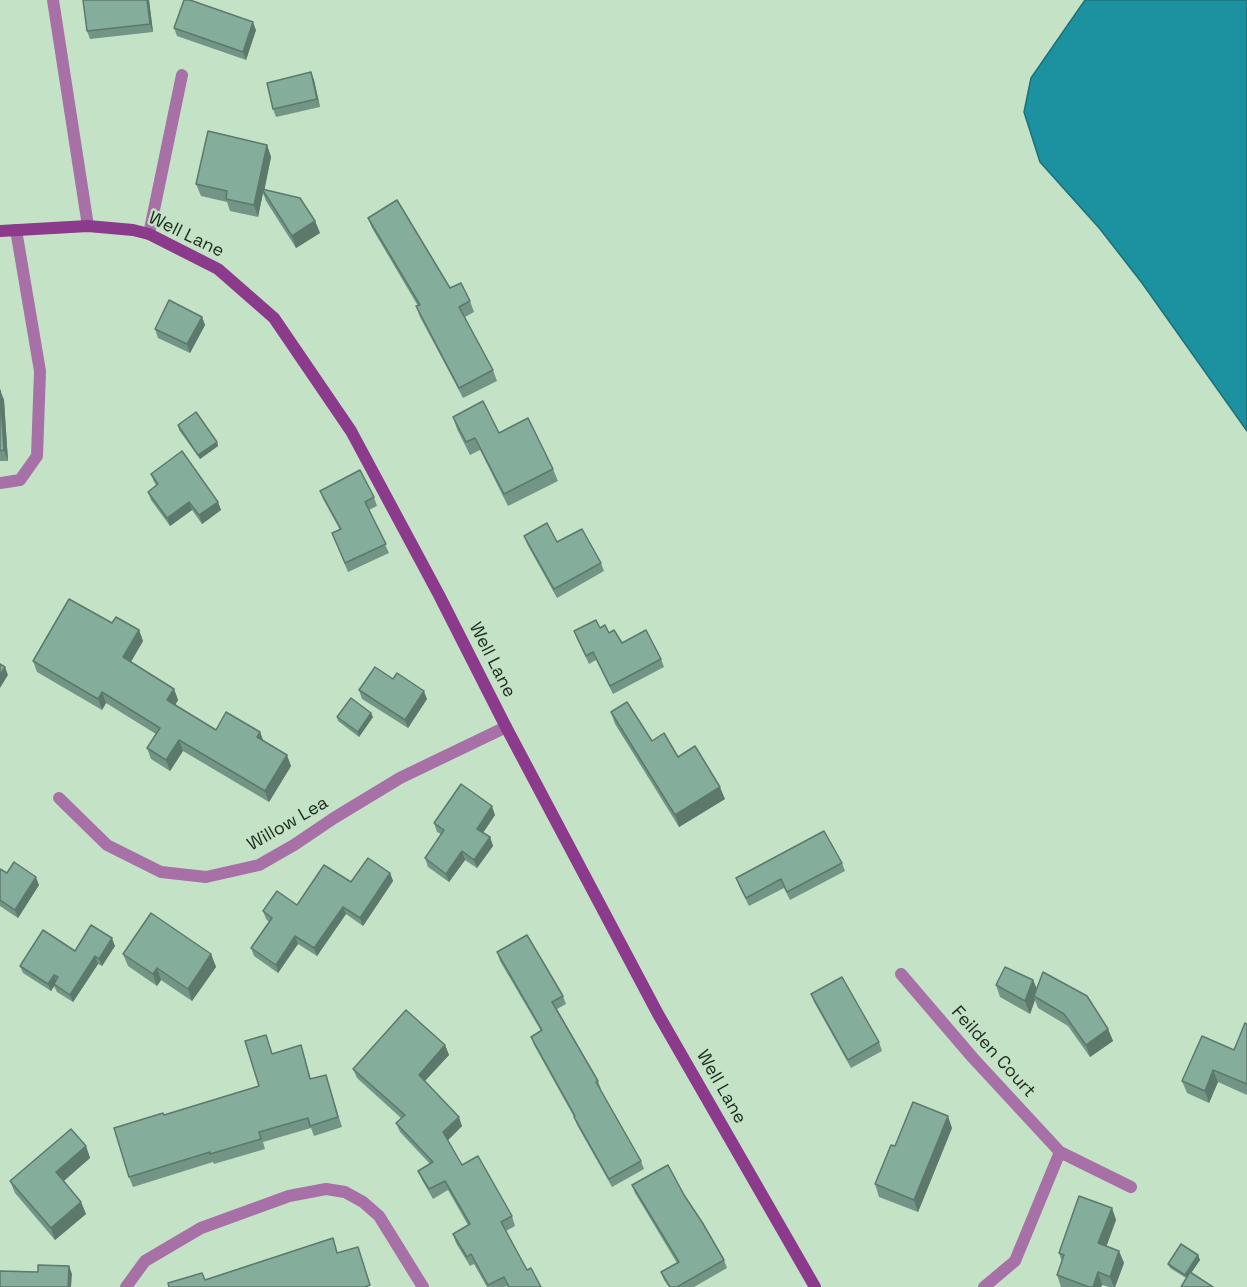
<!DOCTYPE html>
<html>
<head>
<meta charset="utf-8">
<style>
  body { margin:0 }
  canvas { display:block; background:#c4e3c6 }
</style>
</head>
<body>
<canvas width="1247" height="1287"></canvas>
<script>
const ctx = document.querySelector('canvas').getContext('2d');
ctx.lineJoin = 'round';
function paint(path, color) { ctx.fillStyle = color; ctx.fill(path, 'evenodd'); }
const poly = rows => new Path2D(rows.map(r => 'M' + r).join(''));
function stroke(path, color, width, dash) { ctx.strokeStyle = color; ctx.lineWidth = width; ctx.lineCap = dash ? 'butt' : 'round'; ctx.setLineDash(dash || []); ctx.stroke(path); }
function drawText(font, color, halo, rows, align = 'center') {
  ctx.font = font + ' "Space Grotesk",sans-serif'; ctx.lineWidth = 4.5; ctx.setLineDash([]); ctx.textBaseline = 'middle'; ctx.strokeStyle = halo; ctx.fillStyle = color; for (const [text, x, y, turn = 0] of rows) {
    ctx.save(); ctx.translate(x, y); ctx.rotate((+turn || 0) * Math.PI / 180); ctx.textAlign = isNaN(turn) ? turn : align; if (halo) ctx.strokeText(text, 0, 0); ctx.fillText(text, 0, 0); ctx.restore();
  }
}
const water = poly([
  [1085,0,1247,0,1247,431,1142,283,1100,229,1040,162,1024,112,1031,78,1085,0]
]);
const lane = poly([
  [53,0,88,226],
  [149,234,182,75],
  [0,483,20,480,37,456,40,371,16,230]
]);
const street = poly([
  [59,798,107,845,161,872,206,877,259,865,294,845,334,818,400,778,506,727],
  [901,974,973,1058,1060,1152],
  [126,1287,145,1261,201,1228,289,1196,326,1189,345,1192,363,1202,379,1216,423,1287],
  [984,1287,1015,1261,1060,1152,1131,1187]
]);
const secondary = poly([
  [0,231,88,226,133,230,149,234,218,269,274,318,351,431,439,595,506,727,658,1014,815,1287]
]);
const wall = poly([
  [149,0,153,32,90,39,87,31],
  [174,28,256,30,246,60,177,36],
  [311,72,314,80,320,107,276,117,273,109],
  [267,145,271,157,264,190,315,221,320,233,296,248,266,201,263,193,258,217,230,211,227,202,201,196,196,184],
  [368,218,450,288,470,301,474,312,465,317,493,370,497,381,463,398,420,317,416,306,418,306,372,228],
  [202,317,205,325,190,353,158,338,155,329],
  [0,390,4,400,8,461,0,461],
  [453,417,499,433,553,469,558,481,508,506,480,450,470,455,457,429],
  [178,425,217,442,218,446,200,459,179,430],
  [151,474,218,502,221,510,202,524,192,510,170,526,151,500,148,492,156,485,154,482],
  [320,491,374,497,377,506,369,510,389,553,348,572,332,533,340,530,323,499],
  [524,536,557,542,601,563,604,571,557,598,527,544],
  [112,623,139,630,143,641,131,662,174,689,178,700,175,705,216,730,260,732,263,740,291,766,269,802,183,751,170,771,151,759,147,748,156,734,106,703,102,710,37,672,33,661],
  [574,631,609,633,622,643,661,659,664,667,613,694,596,660,589,664,577,639],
  [393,679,427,699,408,728,362,699,359,690],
  [611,712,652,741,678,757,725,799,679,827,615,724],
  [337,717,373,717,359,737,338,721],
  [495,815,483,833,490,837,493,846,477,868,465,860,449,882,428,867,425,858,441,834,437,832,434,823],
  [842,863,845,871,790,900,784,888,749,906,739,886,736,878],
  [0,869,7,873,39,885,18,918,0,906],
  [390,873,393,881,363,926,346,914,317,956,298,944,278,973,254,956,251,948,269,922,266,919,263,911,297,905,351,882],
  [115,946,102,966,98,964,73,1002,57,992,54,986,51,991,23,973,20,966,75,951],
  [497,952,563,996,566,1004,557,1009,598,1081,601,1089,600,1090,641,1161,644,1169,612,1187,577,1125,574,1117,534,1045,531,1037,541,1031,500,961],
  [123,954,211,954,216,967,192,1001,161,980,157,986,128,966],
  [1033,980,1037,989,1108,1029,1113,1041,1090,1057,1068,1026,1038,1008,1035,1000,1030,1014,1000,997,996,985],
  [811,994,879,1042,882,1051,851,1068,814,1002],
  [1247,1024,1247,1095,1218,1082,1209,1103,1187,1093,1182,1081,1234,1050],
  [301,1045,311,1079,329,1085,342,1127,314,1136,311,1128,263,1142,265,1149,214,1164,213,1162,133,1187,129,1177,164,1115,259,1086,272,1054],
  [445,1045,449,1055,425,1081,462,1126,448,1140,462,1165,512,1216,515,1226,506,1231,527,1270,541,1287,508,1287,507,1286,505,1287,487,1287,474,1264,470,1266,456,1243,453,1234,468,1225,448,1190,433,1199,422,1180,418,1171,430,1164,400,1132,396,1123,401,1118,357,1078,353,1069],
  [952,1128,918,1212,879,1197,875,1184,895,1146],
  [86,1146,90,1158,64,1181,81,1202,86,1214,55,1240,15,1193,10,1181],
  [632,1185,724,1260,727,1268,694,1287,669,1287,664,1280,661,1272,677,1263,635,1193],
  [1112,1208,1116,1220,1106,1246,1119,1251,1124,1263,1115,1287,1109,1287,1102,1285,1101,1287,1061,1287,1057,1275,1062,1262,1059,1253],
  [1198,1255,1200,1260,1191,1273,1186,1278,1170,1268,1168,1264]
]);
const shadedWall = poly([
  [147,0,149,0,153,32,150,24],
  [253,22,256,30,246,60,243,52],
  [311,72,314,80,320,107,317,99],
  [267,145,271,157,264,192,262,189,263,193,258,217,254,205],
  [315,221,320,233,296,248,292,236],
  [202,317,205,325,190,353,187,344],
  [0,390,4,400,8,461,4,450],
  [217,442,218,446,200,459,198,455],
  [189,502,192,510,170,526,167,518],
  [218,502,221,510,202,524,199,515],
  [139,630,143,641,127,668,123,657],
  [5,667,8,675,0,688,0,675],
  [174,689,178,700,172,711,167,700],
  [424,691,427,699,408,728,405,720],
  [102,692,106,703,102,710,98,699],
  [371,713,373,717,359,737,358,732],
  [260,732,264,743,257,737],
  [179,740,183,751,170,771,166,760],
  [287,755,291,766,269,802,265,791],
  [720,787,725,799,679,827,675,815],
  [492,806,495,815,480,837,477,829],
  [490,837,493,846,477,868,474,860],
  [462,851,465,860,449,882,446,874],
  [390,873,393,881,363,926,360,918],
  [36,877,39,885,18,918,15,910],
  [343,907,346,914,317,956,314,948],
  [295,936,298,944,278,973,276,965],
  [112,938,115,946,102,966,99,959],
  [211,954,216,967,192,1001,188,989],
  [95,956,98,964,73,1002,70,995],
  [157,968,161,980,157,986,153,974],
  [54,975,57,982,51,991,48,984],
  [1033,980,1038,992,1034,996,1035,1000,1030,1014,1025,1001],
  [1108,1029,1113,1041,1090,1057,1086,1045],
  [445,1045,449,1055,422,1084,419,1075],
  [1213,1070,1218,1082,1209,1103,1205,1091],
  [948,1116,952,1128,918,1212,914,1200],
  [459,1117,462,1126,447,1141,443,1132],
  [86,1146,90,1158,60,1184,56,1172],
  [81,1202,86,1214,55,1240,51,1228],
  [1112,1208,1116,1220,1103,1256,1098,1243],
  [1119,1251,1124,1263,1115,1287,1114,1287,1110,1277],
  [1198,1255,1200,1260,1187,1279,1185,1275],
  [69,1266,72,1274,71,1287,68,1287],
  [1098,1272,1102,1285,1101,1287,1093,1287]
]);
const building = poly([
  [83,0,147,0,150,24,87,31,83,0],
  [184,0,190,0,253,22,243,52,174,28,184,0],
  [311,72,317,99,273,109,267,83,311,72],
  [208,131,267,145,254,205,226,199,227,191,196,184,208,131],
  [262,189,300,198,315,221,292,236,262,189],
  [397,200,450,288,461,283,470,301,459,307,493,370,459,388,416,306,420,305,368,218,397,200],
  [169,300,202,317,187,344,155,329,169,300],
  [0,390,4,450,0,451,0,390],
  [483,401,499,433,528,418,553,469,504,494,475,438,466,442,453,417,483,401],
  [196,412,217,442,198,455,178,425,196,412],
  [182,451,218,502,199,515,189,502,167,518,148,492,158,484,151,474,182,451],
  [360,470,374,497,365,502,386,544,345,563,332,533,341,529,320,491,360,470],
  [547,523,557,542,582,529,601,563,554,589,524,536,547,523],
  [69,599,112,623,116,617,139,630,123,657,174,689,167,700,216,730,226,712,260,732,257,737,287,755,265,791,179,740,166,760,147,748,160,728,102,692,98,699,33,661,69,599],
  [596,620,600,628,605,625,609,633,614,630,622,643,646,630,661,659,610,686,593,652,586,656,574,631,596,620],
  [0,664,5,667,0,675,0,664],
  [375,667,393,679,397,673,424,691,405,720,359,690,375,667],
  [351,698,371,713,358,732,337,717,351,698],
  [627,702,652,741,664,733,678,757,695,746,720,787,675,815,611,712,627,702],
  [461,784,492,806,477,829,490,837,474,860,462,851,446,874,425,858,444,830,434,823,461,784],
  [824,831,842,863,787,892,781,879,746,898,736,878,824,831],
  [368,858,390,873,360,918,343,907,314,948,295,936,276,965,251,948,272,918,263,911,277,891,297,905,324,865,351,882,368,858],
  [14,862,36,877,15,910,0,900,0,869,7,873,14,862],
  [151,913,211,954,188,989,157,968,153,974,123,954,151,913],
  [91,925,112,938,99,959,95,956,70,995,54,984,58,977,54,975,48,984,20,966,43,930,75,951,91,925],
  [527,935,563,996,552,1002,598,1081,596,1082,641,1161,609,1179,574,1117,575,1116,531,1037,542,1030,497,952,527,935],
  [1005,967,1033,980,1025,1001,996,985,1005,967],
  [1043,972,1087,996,1108,1029,1086,1045,1064,1014,1034,996,1043,972],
  [842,977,879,1042,848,1060,811,994,842,977],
  [406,1010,445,1045,419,1075,459,1117,443,1132,462,1165,478,1156,512,1216,501,1222,527,1270,531,1268,541,1287,509,1287,504,1277,488,1285,471,1254,467,1257,453,1234,470,1224,445,1181,429,1189,418,1171,433,1162,396,1123,405,1115,353,1069,406,1010],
  [1245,1023,1247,1024,1247,1084,1213,1070,1205,1091,1182,1081,1202,1036,1234,1050,1245,1023],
  [266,1035,272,1054,301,1045,310,1079,326,1075,338,1117,310,1126,308,1118,259,1132,261,1139,210,1154,210,1152,129,1177,114,1128,163,1113,164,1115,259,1086,245,1041,266,1035],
  [913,1102,948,1116,914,1200,875,1184,891,1145,895,1146,913,1102],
  [71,1129,86,1146,56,1172,81,1202,51,1228,10,1181,71,1129],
  [668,1165,684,1195,702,1222,724,1260,677,1287,670,1287,661,1272,679,1262,632,1185,668,1165],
  [1079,1196,1112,1208,1098,1243,1119,1251,1110,1277,1098,1272,1093,1287,1089,1287,1057,1275,1064,1255,1059,1253,1079,1196],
  [333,1238,337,1253,358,1247,370,1285,365,1287,169,1287,168,1283,202,1273,205,1280,333,1238],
  [1181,1244,1198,1255,1185,1275,1168,1264,1181,1244],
  [38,1265,69,1266,68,1287,0,1287,0,1271,38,1272,38,1265],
  [1190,1272,1213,1287,1181,1287,1190,1272]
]);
const streetNames = [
  ["Well Lane",186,235,26],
  ["Well Lane",492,660,63],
  ["Willow Lea",288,824,-30],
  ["Feilden Court",993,1052,48],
  ["Well Lane",721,1087,60]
];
paint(water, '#1c919f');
stroke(water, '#1d7279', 1.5);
stroke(lane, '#a771a7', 12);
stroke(street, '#a771a7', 12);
stroke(secondary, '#8b3a8c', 12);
paint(wall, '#729585');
paint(shadedWall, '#5c796c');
paint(building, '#84ad9b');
stroke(building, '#5c796c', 1.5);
drawText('18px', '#1e2a1f', '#c4e3c6', streetNames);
</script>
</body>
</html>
